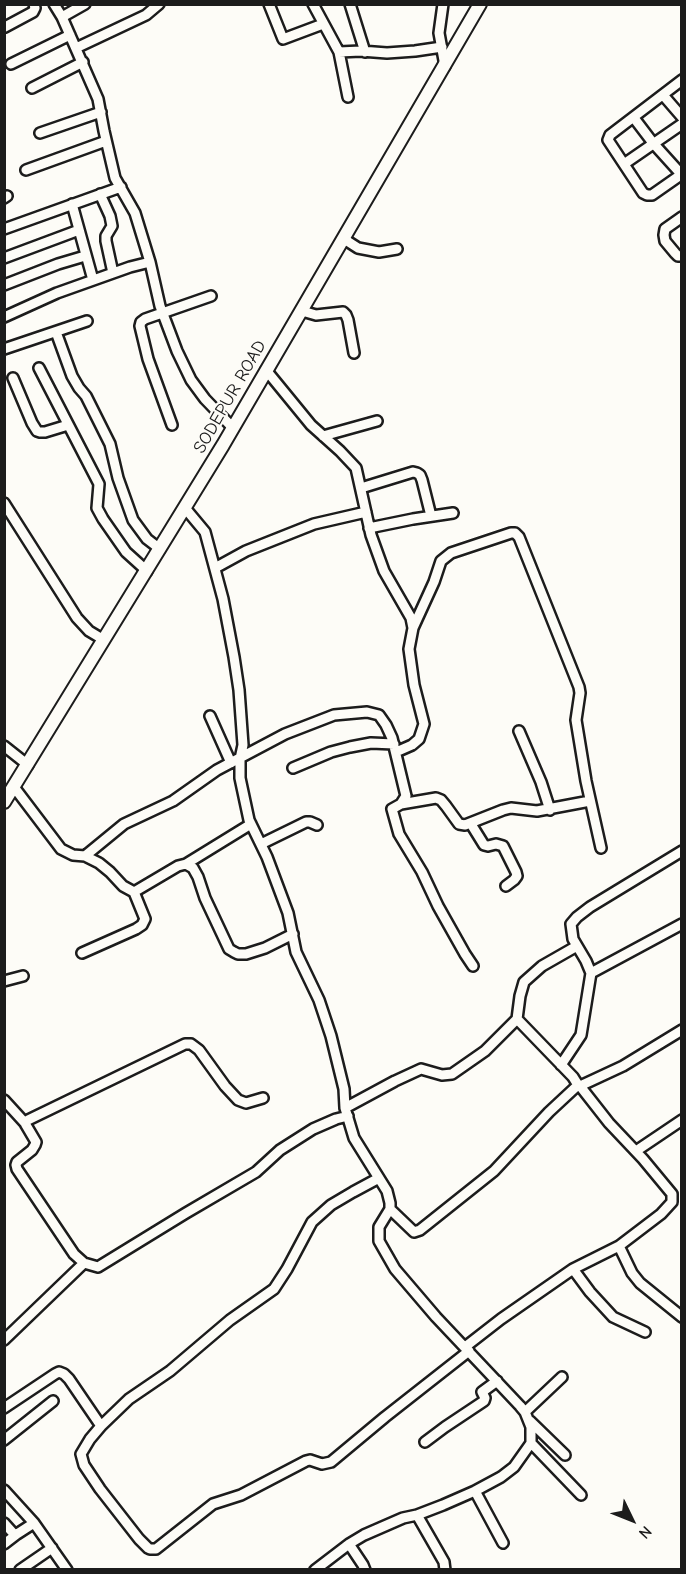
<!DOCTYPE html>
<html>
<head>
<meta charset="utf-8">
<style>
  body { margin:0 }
  #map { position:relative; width:686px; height:1574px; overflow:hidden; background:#fdfcf7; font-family:"Comic Neue",sans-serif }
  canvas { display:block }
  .frame { position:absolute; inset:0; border:6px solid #1c1c1c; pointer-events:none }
  .north { position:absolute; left:602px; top:1490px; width:60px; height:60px; -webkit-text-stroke:4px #fdfcf7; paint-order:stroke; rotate:133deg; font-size:16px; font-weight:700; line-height:24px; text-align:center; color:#1c1c1c }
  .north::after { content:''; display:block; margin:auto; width:21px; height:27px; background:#1c1c1c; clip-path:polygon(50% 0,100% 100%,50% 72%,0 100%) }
</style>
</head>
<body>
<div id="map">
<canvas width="686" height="1574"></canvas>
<div class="frame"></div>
<div class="north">N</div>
</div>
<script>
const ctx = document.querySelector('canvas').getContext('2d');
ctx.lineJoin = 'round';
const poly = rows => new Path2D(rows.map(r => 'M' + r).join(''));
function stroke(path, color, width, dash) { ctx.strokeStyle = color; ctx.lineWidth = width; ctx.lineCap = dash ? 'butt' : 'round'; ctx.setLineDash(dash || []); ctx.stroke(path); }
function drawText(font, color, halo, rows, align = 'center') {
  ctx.font = font + ' "Comic Neue",sans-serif'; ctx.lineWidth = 4.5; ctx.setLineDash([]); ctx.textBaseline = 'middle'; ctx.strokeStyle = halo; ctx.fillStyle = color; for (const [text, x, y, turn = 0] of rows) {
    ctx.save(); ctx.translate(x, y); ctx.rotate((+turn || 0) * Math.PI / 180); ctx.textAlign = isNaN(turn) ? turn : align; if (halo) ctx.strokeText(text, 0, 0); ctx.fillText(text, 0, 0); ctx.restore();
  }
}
const minor = poly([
  [269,4,283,39,323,24],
  [313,4,339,52,361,51,387,53,415,51,442,47],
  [350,4,365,52],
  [443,4,439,33,445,66],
  [62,17,85,4],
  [5,27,33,12,35,8,34,4],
  [76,48,146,15,159,4],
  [339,52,348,97],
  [11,64,70,35],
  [682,80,610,135,608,140,643,193,647,195,652,195,682,174],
  [32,88,83,62],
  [663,95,682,117],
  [634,118,653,143,681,174],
  [40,133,101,112],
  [624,164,682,124],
  [26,170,106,141],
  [100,194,110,216,112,226,106,236,106,241,113,273],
  [4,198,7,196],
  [72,204,93,280],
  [682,217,665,229,664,235,665,241,675,253,678,256,682,256],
  [4,229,121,187],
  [344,239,358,248,379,252,397,249],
  [4,258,79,230],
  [150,262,160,306,177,351,191,380,205,399,233,428],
  [4,285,58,264,85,256],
  [302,311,316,315,343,312,346,315,348,320,354,353],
  [4,317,57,293,130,267,150,262,135,213,115,178,104,131,98,99,62,17,54,4],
  [56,332,72,376,79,388,86,396,110,444,118,478,133,520,147,539,160,549],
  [4,349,87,321],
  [39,368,99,484,97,508,103,519,126,552,147,571],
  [266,370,311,425,340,451,356,468,371,535,384,571,411,618,413,628,409,649,414,685,424,724,419,739,412,745,396,752],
  [13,378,32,423,37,431,40,432,45,432,68,425],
  [172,425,148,359,140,326,141,322,145,319,211,296],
  [323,436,377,421],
  [361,488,413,472,417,473,420,475,422,480,431,516],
  [4,503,77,618,89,631,104,640],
  [185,508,205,532,223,599,234,657,239,690,243,745,240,759,240,778,249,820,267,857,288,913,296,952,319,1000,331,1036,344,1089,345,1108,354,1138,387,1191,390,1203,390,1209,379,1227,379,1241,395,1269,436,1317,520,1406,525,1412,531,1427,531,1443,514,1467,501,1477,475,1491,443,1505,417,1515,403,1518,364,1535,349,1544,315,1570],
  [369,528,413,519,453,513],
  [215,568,246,551,314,524,366,512],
  [413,628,434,582,441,561,451,553,511,533,515,533,519,537,579,687,580,693,576,720,586,781,601,848],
  [210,716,231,763],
  [519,731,541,782,550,810],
  [4,746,28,765],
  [293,768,331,752,350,747,371,743,394,744],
  [14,787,61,849,73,855,85,856,99,863,110,872,123,886,134,892,178,866,186,864,193,868,198,877,205,898,229,949,234,952,238,954,246,954,265,948,293,934],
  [401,804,436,798,441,800,446,806,459,824,465,825,503,810,511,808,537,811,590,801],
  [471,824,484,845,488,846,496,844,503,846,516,872,517,876,514,880,506,886],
  [261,844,306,822,310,822,317,825],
  [85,856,124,824,173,801,217,770,285,734,334,715,367,712,379,715,386,725,392,738,406,796,401,804,392,809,399,834,422,872,438,906,465,954,473,966],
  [186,864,251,824],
  [82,953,136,929,142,925,145,919,134,892],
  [591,973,682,924],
  [4,981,23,976],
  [517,1019,520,996,524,982,542,966,577,946],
  [561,1065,581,1035,591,973,586,961,573,939,571,924,577,917,590,907,682,851],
  [580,1086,623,1066,682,1030],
  [263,1098,246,1103,238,1100,225,1086,199,1050,191,1044,185,1044,28,1120,25,1123,26,1125,36,1142,35,1145,32,1150,17,1162,16,1165,17,1169,74,1254,84,1263,98,1267,186,1213,256,1172,280,1150,313,1129,336,1119,348,1116],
  [4,1100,25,1123],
  [345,1108,395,1081,421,1069,442,1075,452,1074,485,1051,517,1019,573,1077,578,1085,580,1086,609,1123,643,1159,672,1194,672,1202,661,1214,619,1246,573,1269,501,1319,465,1347],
  [636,1151,682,1120],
  [379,1178,353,1192,331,1205,312,1222,287,1269,274,1289,230,1320,170,1371,129,1399,101,1426,90,1439,81,1454,84,1465,100,1489,139,1539,148,1548,150,1549,156,1549,213,1504,241,1495,306,1461,310,1460,322,1464,331,1462,385,1417,469,1351],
  [390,1209,414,1232,420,1230,494,1171,549,1112,578,1085],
  [619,1246,632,1273,640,1283,682,1317],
  [573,1269,590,1292,613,1317,645,1332],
  [4,1340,84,1263],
  [4,1408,55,1374,59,1372,64,1374,69,1379,101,1426],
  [525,1412,562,1377],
  [530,1421,565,1455],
  [4,1440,53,1401],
  [425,1442,445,1427,484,1401,485,1398,482,1392,497,1381],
  [531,1443,581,1495],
  [4,1490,34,1523,67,1570],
  [475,1491,503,1543],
  [417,1515,444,1562,445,1570],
  [4,1523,13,1533,17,1534,34,1523],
  [4,1544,17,1534],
  [349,1544,363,1565,365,1570],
  [20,1570,52,1548]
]);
const major = poly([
  [4,802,223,445,480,4]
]);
const streetNames = [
  ["SODEPUR ROAD",230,397,-60]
];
stroke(minor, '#1c1c1c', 14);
stroke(major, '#1c1c1c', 16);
stroke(minor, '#fdfcf7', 9);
stroke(major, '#fdfcf7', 12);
drawText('18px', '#1c1c1c', '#fdfcf7', streetNames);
</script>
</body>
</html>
